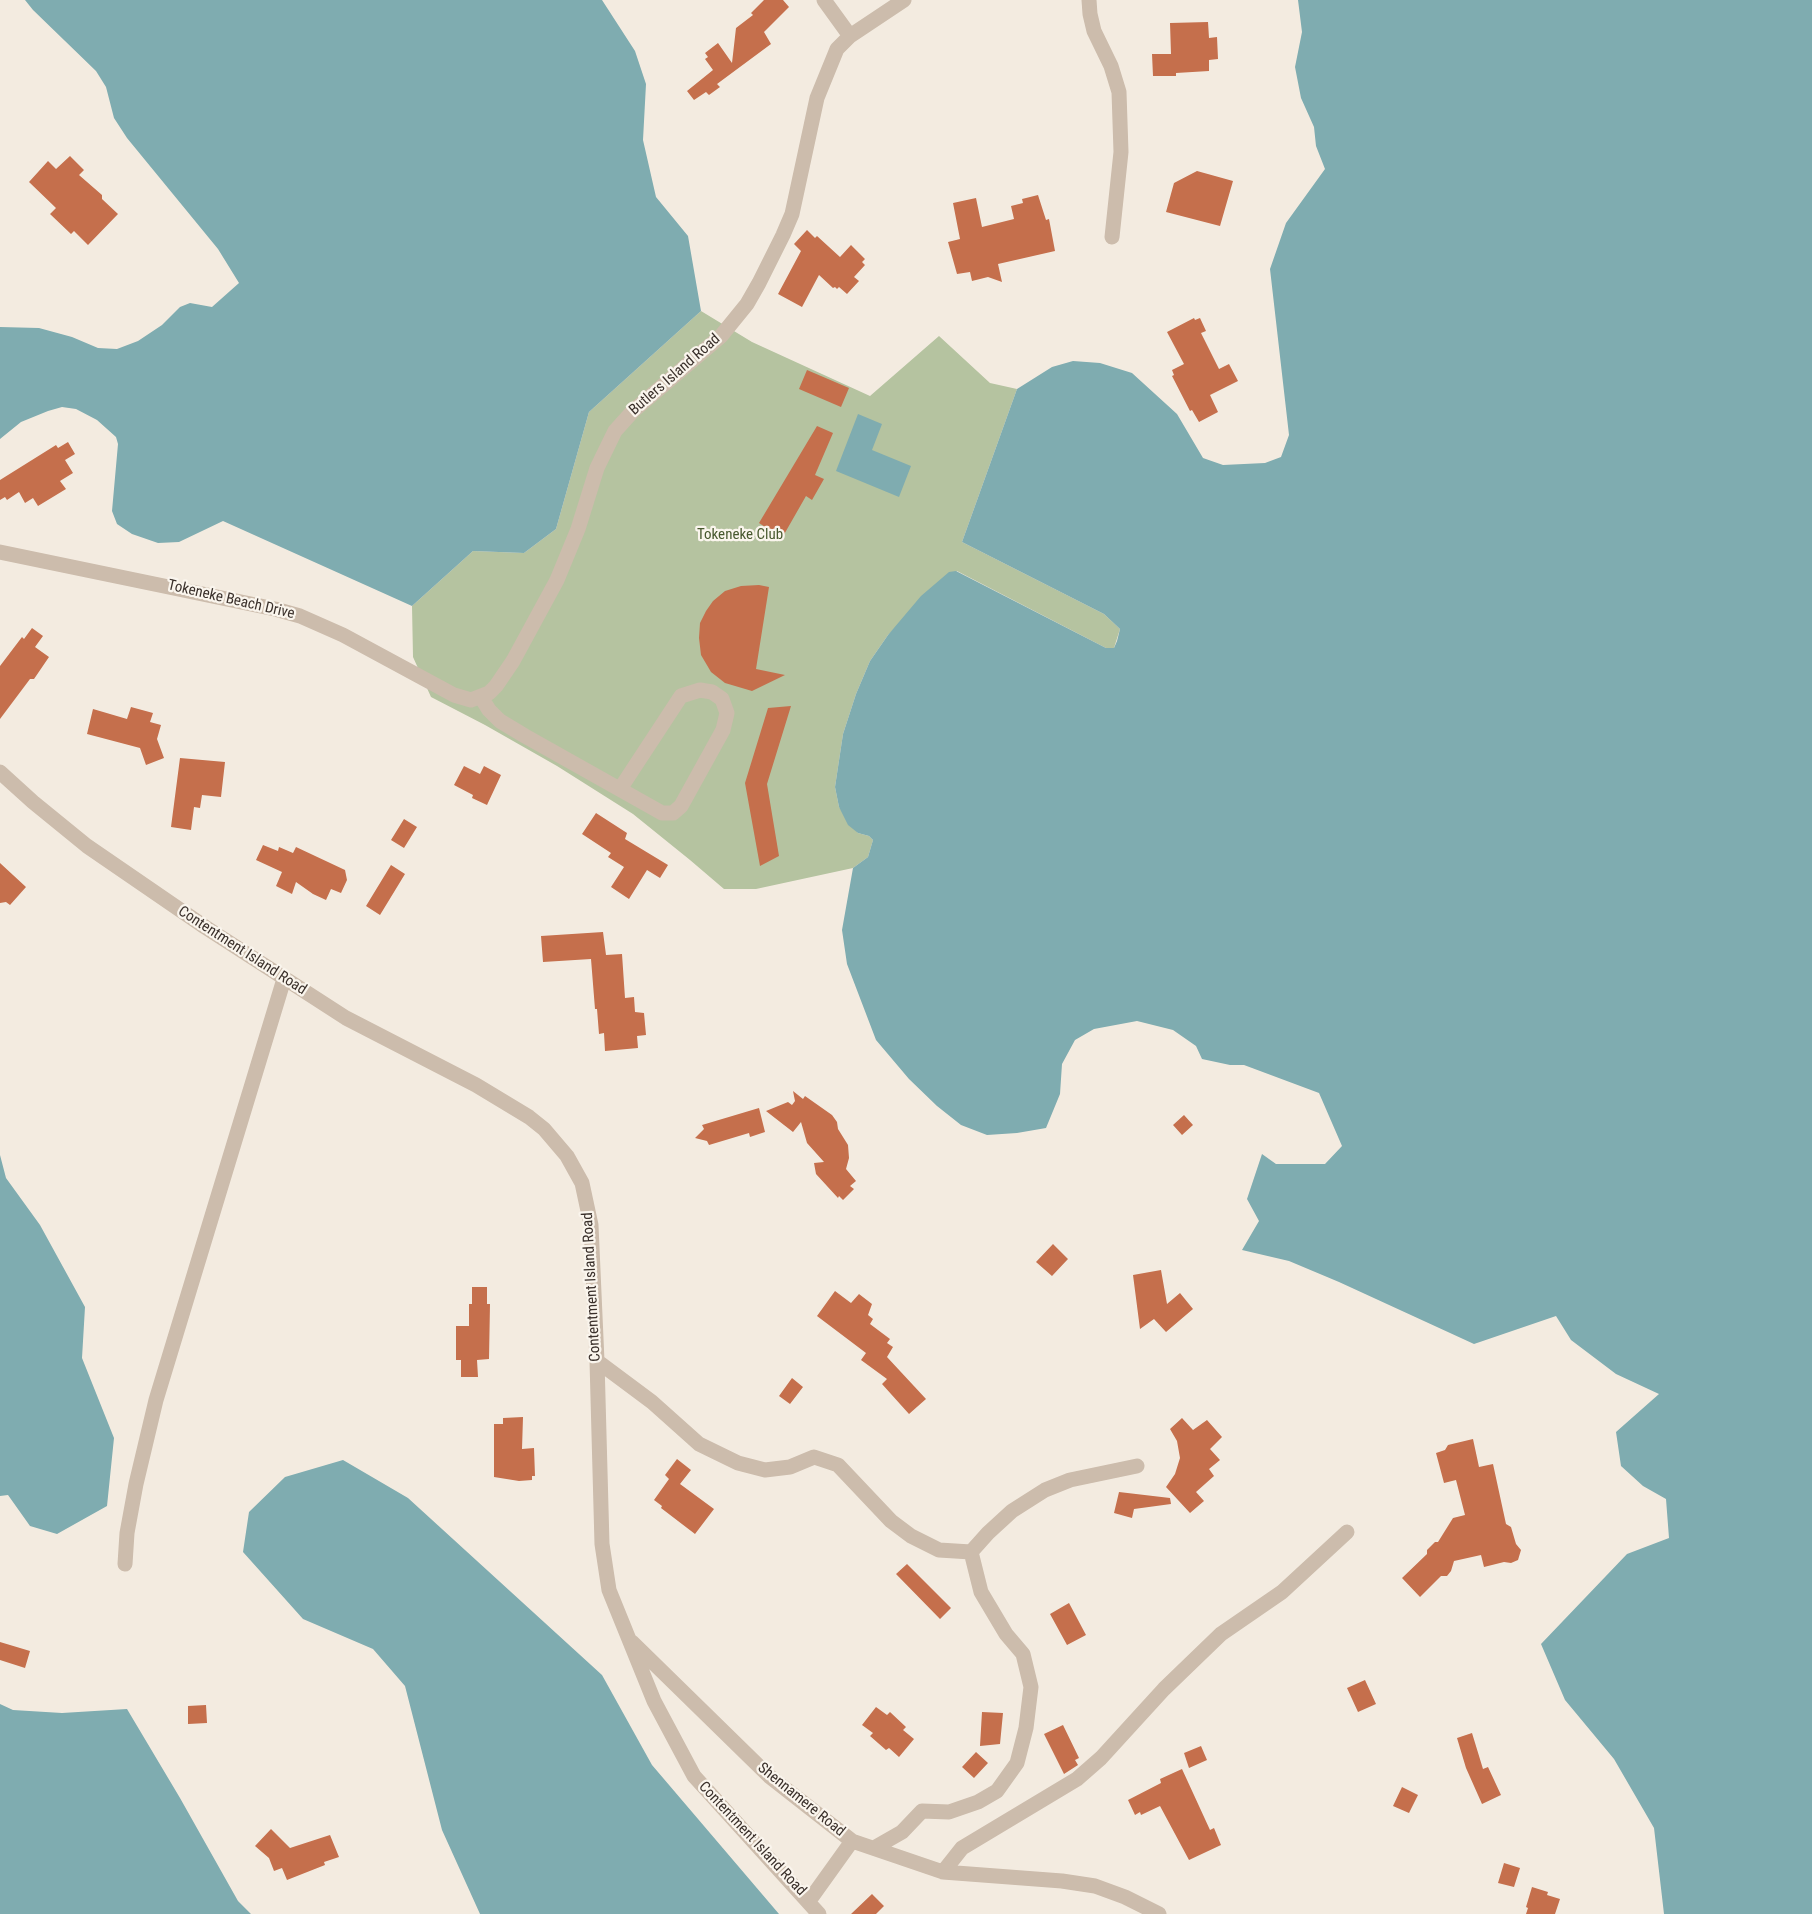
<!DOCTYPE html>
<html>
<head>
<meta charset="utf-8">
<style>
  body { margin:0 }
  canvas { display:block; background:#f3ebe0 }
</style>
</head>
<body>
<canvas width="1812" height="1914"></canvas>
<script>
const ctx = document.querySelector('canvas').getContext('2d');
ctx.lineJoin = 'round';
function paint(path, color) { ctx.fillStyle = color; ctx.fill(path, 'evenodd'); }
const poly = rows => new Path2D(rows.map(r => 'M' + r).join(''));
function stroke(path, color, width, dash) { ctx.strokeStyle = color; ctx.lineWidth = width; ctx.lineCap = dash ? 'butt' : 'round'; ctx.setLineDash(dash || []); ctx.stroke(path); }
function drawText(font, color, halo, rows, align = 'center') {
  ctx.font = font + ' "Roboto Condensed",sans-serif'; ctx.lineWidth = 4.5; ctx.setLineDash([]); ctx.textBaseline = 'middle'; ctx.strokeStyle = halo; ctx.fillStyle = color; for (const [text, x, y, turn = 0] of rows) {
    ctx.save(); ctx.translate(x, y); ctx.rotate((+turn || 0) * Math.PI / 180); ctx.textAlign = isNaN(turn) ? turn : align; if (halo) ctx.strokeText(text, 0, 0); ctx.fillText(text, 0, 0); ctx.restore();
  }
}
const green = poly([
  [701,311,752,342,870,396,939,336,990,383,1017,389,962,542,1104,614,1120,629,1114,648,1106,648,957,571,888,635,870,661,856,694,843,734,835,787,839,807,858,833,869,836,873,840,868,857,853,868,756,889,724,889,690,860,633,814,557,766,485,725,431,697,413,657,412,606,473,551,524,553,556,529,589,412]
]);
const water = poly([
  [25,0,602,0,635,51,646,84,643,140,656,197,688,236,701,311,589,412,556,529,524,553,473,551,412,606,223,521,179,542,158,543,132,534,117,524,112,511,118,444,116,437,97,420,76,409,62,407,48,411,21,422,0,439,0,327,39,328,72,337,98,348,117,349,138,341,162,325,180,307,190,303,212,307,239,283,218,249,127,138,114,118,106,87,96,71,33,10],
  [1298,0,1812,0,1812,1914,1664,1914,1654,1828,1614,1759,1565,1700,1541,1644,1627,1554,1669,1538,1666,1499,1643,1486,1621,1466,1616,1432,1659,1394,1616,1374,1571,1340,1556,1316,1474,1344,1339,1282,1289,1261,1242,1250,1259,1221,1247,1199,1262,1154,1276,1164,1325,1164,1342,1146,1319,1093,1244,1065,1230,1065,1202,1059,1196,1046,1173,1030,1137,1021,1094,1029,1075,1040,1062,1064,1060,1094,1046,1128,1017,1133,987,1135,961,1125,937,1106,909,1079,876,1040,847,964,842,930,853,868,868,857,873,840,869,836,858,833,848,825,839,807,835,787,843,734,856,694,870,661,888,635,921,596,949,572,956,571,1106,648,1114,648,1117,641,1120,629,1104,614,962,542,1017,389,1052,367,1073,361,1100,363,1132,373,1177,414,1203,458,1223,465,1265,463,1281,457,1289,435,1270,269,1286,223,1325,169,1316,146,1314,127,1301,98,1295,67,1302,32],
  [858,414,882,424,872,450,911,466,899,497,836,471],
  [0,1155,6,1178,40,1225,85,1307,82,1358,114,1438,107,1506,57,1534,30,1526,8,1495,0,1496],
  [343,1460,408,1498,602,1675,652,1765,779,1914,480,1914,442,1830,405,1686,373,1649,303,1619,243,1552,249,1512,285,1477],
  [0,1704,13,1710,62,1713,127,1709,180,1798,238,1901,251,1914,0,1914]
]);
const building = poly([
  [764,0,783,0,789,7,764,32,771,44,717,84,720,87,709,95,706,92,694,100,687,91,713,70,705,59,708,57,705,53,718,43,732,63,736,28,753,15,751,13],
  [1208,22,1209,38,1217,37,1218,59,1209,60,1209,71,1176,73,1176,76,1153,76,1152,54,1171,54,1170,23],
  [70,156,84,170,79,175,102,195,102,199,118,214,88,245,74,231,71,234,50,214,56,208,29,182,48,161,56,169],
  [1197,171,1233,181,1220,226,1166,212,1174,183],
  [1038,195,1046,220,1049,219,1055,251,998,264,1002,282,988,277,972,281,970,272,957,274,948,242,960,239,953,203,976,198,982,227,1014,219,1011,206,1023,203,1022,199],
  [807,230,815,238,817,236,840,257,851,245,865,259,862,262,865,265,854,277,859,281,847,294,839,287,837,289,835,287,833,288,819,275,802,307,778,294,801,251,794,244],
  [1194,318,1195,320,1200,318,1206,331,1201,333,1219,369,1229,364,1238,381,1210,395,1218,412,1199,422,1192,410,1190,411,1172,376,1174,375,1172,370,1184,364,1167,332],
  [807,370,849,388,841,407,799,389],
  [817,426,833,433,815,475,824,479,812,500,806,496,782,538,759,523],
  [68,442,75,454,65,460,73,473,60,481,66,489,38,506,33,498,25,503,19,492,7,500,5,497,0,500,0,480,56,445,58,448],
  [759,585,769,587,756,669,785,675,752,691,725,683,711,672,701,655,699,638,700,623,706,611,713,601,725,591,741,586],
  [32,628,43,636,35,647,49,657,34,679,30,679,0,719,0,666,22,637,24,639],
  [791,706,767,784,779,856,760,866,745,783,768,708],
  [131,707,153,713,150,722,161,725,157,739,164,758,146,765,140,748,87,734,93,709,127,719],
  [180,758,225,762,221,797,202,795,200,808,194,807,191,830,171,827],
  [464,766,480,774,484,766,501,775,487,805,472,798,473,795,454,785],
  [596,813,627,833,625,839,668,865,660,878,647,870,629,899,611,887,624,867,608,857,611,853,582,834],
  [404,819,417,827,404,848,391,840],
  [263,845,278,851,279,847,293,853,296,847,345,870,347,880,341,893,331,889,326,900,313,894,296,882,292,894,276,886,282,872,256,860],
  [0,863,26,887,10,905,6,902,0,903],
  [391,865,405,874,380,915,366,906],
  [603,932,606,955,622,954,625,998,634,997,635,1012,644,1013,646,1035,637,1036,638,1048,605,1051,604,1033,599,1034,597,1009,595,1009,591,959,543,962,541,936],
  [793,1091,803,1099,805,1096,832,1115,837,1122,838,1129,848,1145,849,1158,846,1169,856,1181,850,1186,854,1189,843,1200,839,1196,838,1198,816,1174,814,1163,824,1162,807,1143,801,1122,793,1132,766,1111,788,1102,792,1105,795,1101],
  [759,1108,765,1132,750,1137,749,1133,709,1145,707,1141,695,1138,704,1129,702,1125],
  [1184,1115,1193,1125,1182,1135,1173,1125],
  [1053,1244,1068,1259,1052,1276,1036,1262],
  [1161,1270,1167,1304,1180,1293,1193,1309,1166,1332,1154,1319,1140,1329,1133,1275],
  [472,1287,487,1287,487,1304,490,1304,489,1359,477,1360,478,1377,461,1377,461,1360,456,1360,456,1326,469,1326,469,1304,472,1304],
  [835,1291,851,1303,859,1294,872,1304,868,1315,873,1319,870,1324,890,1339,887,1343,893,1347,887,1357,926,1399,909,1414,882,1384,887,1379,861,1360,866,1353,817,1316],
  [792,1378,803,1387,790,1404,779,1396],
  [523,1417,522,1449,534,1448,535,1476,532,1476,532,1480,519,1481,494,1477,494,1424,503,1424,503,1418],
  [1182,1418,1193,1430,1207,1420,1222,1437,1210,1449,1220,1460,1209,1469,1214,1476,1196,1492,1204,1501,1190,1513,1166,1487,1175,1474,1180,1458,1177,1441,1170,1429],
  [1473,1439,1479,1467,1493,1464,1506,1524,1511,1527,1516,1544,1521,1550,1518,1560,1511,1563,1504,1562,1484,1567,1481,1555,1454,1561,1451,1571,1447,1576,1441,1576,1420,1597,1402,1578,1427,1554,1427,1550,1435,1542,1438,1542,1453,1518,1465,1515,1456,1480,1444,1483,1436,1453,1445,1450,1448,1445],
  [677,1459,691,1470,680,1484,714,1509,695,1534,661,1508,662,1506,654,1500,669,1479,665,1475],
  [1119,1492,1170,1498,1171,1504,1134,1509,1132,1518,1114,1513],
  [907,1564,951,1608,940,1619,896,1574],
  [1069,1603,1086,1635,1067,1645,1050,1614],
  [0,1642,30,1651,25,1668,0,1660],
  [1365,1680,1376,1704,1358,1712,1347,1688],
  [206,1705,207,1723,188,1724,188,1706],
  [876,1707,887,1715,890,1712,906,1727,903,1730,914,1739,899,1757,889,1748,886,1750,870,1736,873,1733,862,1725],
  [982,1712,1003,1713,1000,1744,980,1746],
  [1063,1725,1079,1758,1075,1760,1078,1765,1064,1774,1044,1734],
  [1472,1733,1483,1769,1488,1767,1501,1795,1482,1804,1466,1768,1457,1738],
  [1201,1746,1207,1760,1189,1768,1184,1753],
  [976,1752,988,1763,974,1778,962,1767],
  [1182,1769,1210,1830,1214,1828,1221,1845,1189,1860,1160,1806,1141,1815,1140,1812,1135,1815,1128,1800,1161,1783,1160,1779],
  [1402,1787,1418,1795,1409,1813,1393,1806],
  [271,1829,290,1848,330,1835,339,1857,324,1862,325,1865,287,1880,282,1868,274,1871,269,1858,255,1846],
  [1504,1863,1520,1868,1514,1887,1498,1883],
  [1532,1887,1548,1892,1547,1895,1560,1899,1555,1914,1526,1914,1528,1908,1526,1907],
  [872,1894,884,1906,876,1914,851,1914]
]);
const minor = poly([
  [824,0,850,36],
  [1089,0,1090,14,1094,31,1111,66,1119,92,1121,152,1112,237],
  [0,552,275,609,300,616,343,635,454,695,471,700,489,693,496,686,513,661,557,580,578,529,597,468,615,431,633,411,721,336,747,304,759,283,783,235,792,214,817,98,837,49,850,36,904,0],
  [481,697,489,710,500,721,525,736,662,813,673,813,681,806,723,730,727,713,722,699,712,692,700,690,681,696,620,789],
  [0,772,33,802,87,846,205,927,346,1018,476,1085,529,1117,544,1129,567,1156,582,1183,591,1225,597,1361,602,1544,609,1590,654,1701,694,1776,819,1914],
  [597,1361,652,1402,699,1444,738,1463,765,1470,790,1467,814,1457,838,1465,891,1521,911,1536,939,1550,971,1552,988,1533,1012,1511,1045,1490,1070,1480,1137,1466],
  [125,1564,127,1533,136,1484,156,1400,284,979],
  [632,1642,769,1776,852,1841,943,1872,1062,1881,1095,1886,1125,1897,1159,1914],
  [874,1848,902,1832,922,1811,949,1812,978,1802,997,1791,1017,1763,1026,1728,1031,1687,1023,1654,1006,1634,981,1592,971,1552],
  [943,1872,962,1848,1077,1779,1101,1758,1164,1689,1221,1634,1282,1592,1347,1532],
  [809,1901,852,1841]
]);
const streetNames = [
  ["Butlers Island Road",675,375,-41],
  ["Tokeneke Beach Drive",231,600,13],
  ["Contentment Island Road",242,951,33],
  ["Contentment Island Road",592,1287,-93],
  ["Shennamere Road",801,1800,39],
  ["Contentment Island Road",752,1839,47]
];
const parkNames = [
  ["Tokeneke Club",740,535]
];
paint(green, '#b5c3a0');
paint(water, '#7facb0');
paint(building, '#c56f4c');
stroke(minor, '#ccbcac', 15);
drawText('15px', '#3a302b', '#faf5ed', streetNames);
drawText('15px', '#47582e', '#faf5ed', parkNames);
</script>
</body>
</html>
